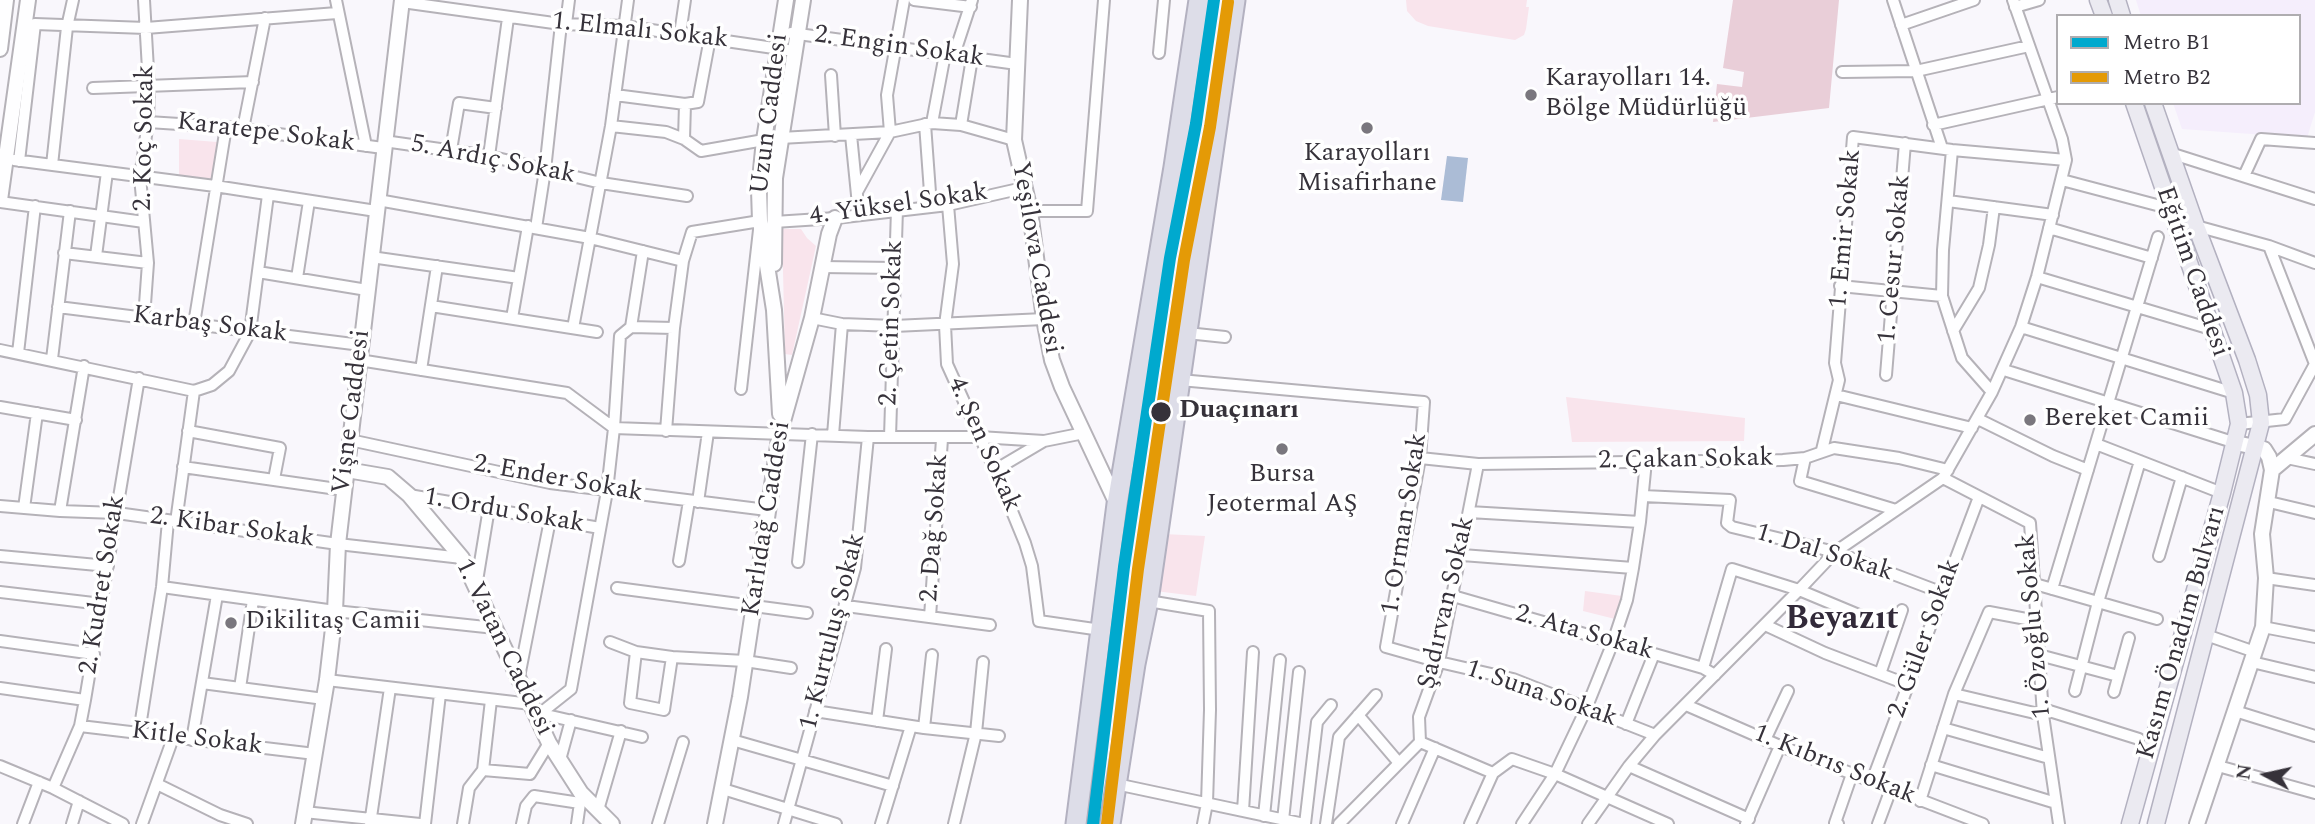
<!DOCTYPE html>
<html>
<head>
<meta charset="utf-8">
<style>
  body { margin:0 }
  #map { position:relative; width:2315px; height:824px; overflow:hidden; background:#f9f7fc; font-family:Spectral,serif }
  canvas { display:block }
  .legend { position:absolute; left:2056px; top:14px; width:245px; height:91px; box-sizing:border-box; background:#fff; border:2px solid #afadb0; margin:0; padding:9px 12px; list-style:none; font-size:21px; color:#36323a }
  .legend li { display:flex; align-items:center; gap:14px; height:35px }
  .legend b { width:35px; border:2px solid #afadb0 }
  .north { position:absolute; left:2231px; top:740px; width:70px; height:70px; -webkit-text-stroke:5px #fff; paint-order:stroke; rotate:278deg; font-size:19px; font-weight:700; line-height:28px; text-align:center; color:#36323a }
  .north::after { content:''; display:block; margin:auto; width:24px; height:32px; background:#36323a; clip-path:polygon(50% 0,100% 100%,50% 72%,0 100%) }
</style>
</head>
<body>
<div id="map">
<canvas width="2315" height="824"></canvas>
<ul class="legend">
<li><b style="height:9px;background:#00a9ce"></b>Metro B1</li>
<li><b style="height:9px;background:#e49a06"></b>Metro B2</li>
</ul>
<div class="north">N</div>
</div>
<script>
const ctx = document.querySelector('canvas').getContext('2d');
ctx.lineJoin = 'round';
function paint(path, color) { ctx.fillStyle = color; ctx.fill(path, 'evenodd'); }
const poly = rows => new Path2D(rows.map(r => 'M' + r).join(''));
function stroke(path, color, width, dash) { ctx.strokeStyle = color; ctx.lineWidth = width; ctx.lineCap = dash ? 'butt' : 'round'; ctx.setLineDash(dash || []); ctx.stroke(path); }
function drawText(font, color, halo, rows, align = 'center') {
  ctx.font = font + ' Spectral,serif'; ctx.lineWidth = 7; ctx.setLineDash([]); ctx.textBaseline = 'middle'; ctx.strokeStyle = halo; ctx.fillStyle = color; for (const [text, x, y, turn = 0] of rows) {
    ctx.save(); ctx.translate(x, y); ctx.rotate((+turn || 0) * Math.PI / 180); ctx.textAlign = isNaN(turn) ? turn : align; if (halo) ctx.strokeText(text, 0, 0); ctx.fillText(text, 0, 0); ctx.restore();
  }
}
const built = poly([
  [2136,0,2315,0,2315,112,2307,138,2182,129,2173,103,2299,103,2299,16,2141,16]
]);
const green = poly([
  [1406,0,1527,0,1526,7,1529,7,1526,29,1524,35,1515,40,1428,26,1416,21,1407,11],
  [179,139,217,142,212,178,208,182,179,179],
  [782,229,801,229,807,238,816,246,792,355,785,354],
  [1566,397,1745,418,1744,441,1572,442],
  [1163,534,1205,536,1196,596,1155,591],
  [1585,591,1622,596,1615,619,1583,611]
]);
const forest = poly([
  [1733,0,1839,0,1829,108,1713,122,1717,84,1742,87,1744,72,1723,68]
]);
const water = poly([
  [1447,156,1468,158,1463,202,1441,200]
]);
const street = poly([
  [336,0,366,146],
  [914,0,971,7],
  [1893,0,1942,148],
  [402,2,561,24,624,26,794,51],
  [2015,7,2039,0],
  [566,24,569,0],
  [1901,25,1974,0],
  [791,33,1017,64],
  [680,34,685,0],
  [1159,53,1164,0],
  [954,55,972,0],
  [1842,72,1916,71,2029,46],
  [831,75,835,136],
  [93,88,253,82],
  [615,95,685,104],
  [148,122,226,127,383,148],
  [932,123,945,54],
  [925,124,931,206],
  [961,125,972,58],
  [1933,125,2058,97],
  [611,126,666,132,684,139,701,151,764,140],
  [243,129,265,18],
  [851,135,859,215],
  [780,138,890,132,932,123,961,125,1014,140],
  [684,139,685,104,698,102,710,38],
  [384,141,489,156,601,183,687,196],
  [451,150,459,103,496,108],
  [1952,150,1943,250,1942,296,1962,358,1992,392],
  [2170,153,2315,199],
  [489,156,508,18],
  [14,160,215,186,376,211],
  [19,161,35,24,146,28,337,13],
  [52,165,67,27,73,0],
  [2244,176,2261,139,2315,143],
  [2062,180,2168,208],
  [857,192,890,132,887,95,904,0],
  [378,200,590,238,683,261],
  [1948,201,2053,215],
  [0,202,144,222],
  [948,205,953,264,945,325,947,364,995,470,1025,543,1032,566,1039,621,1101,630],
  [1030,211,1087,211,1104,0],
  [774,222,836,218,948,205,1023,188],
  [2196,226,2269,246,2315,263],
  [536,228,545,170,561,24],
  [2049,228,2152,258],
  [64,253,148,263],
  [96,256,107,172],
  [371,257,519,278],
  [822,267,895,268],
  [258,272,367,290],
  [2037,277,2211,329],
  [297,278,309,201],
  [1840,286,1942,296],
  [431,306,597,332],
  [58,307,361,345],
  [144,318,148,263,140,177,148,122,149,87,144,0],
  [512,318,528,226],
  [812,318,842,324,894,326,1044,319],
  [194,324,226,127],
  [631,327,643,251],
  [2021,327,2234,393],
  [573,328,611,126,628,0],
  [1953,331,1979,288,1989,245,1994,207],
  [1187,333,1225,337],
  [0,350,194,391,212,385,229,371,250,332,268,195],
  [18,353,35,206],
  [52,359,70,211],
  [359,360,567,393,614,428,868,437,979,437,1044,441],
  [421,370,437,266],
  [2004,370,2236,443],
  [1886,375,1905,143],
  [1180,380,1424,402,1420,458,1386,647,1439,662,1513,679,1655,735],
  [1836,395,1972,428],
  [0,407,76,420],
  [1978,419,2053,456,2088,470],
  [2239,424,2285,419,2315,364,2269,246],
  [188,431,280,448,274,479],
  [666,431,674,328,683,261,692,232,760,221,741,389],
  [833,435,842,324],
  [890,437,897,209],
  [350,440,550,483,767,510],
  [2096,444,2222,493],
  [1822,450,1839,380,1835,363,1853,137,1952,150,2066,160],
  [1420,458,1478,464,1783,460,1805,458,1834,448,1899,458,1948,470],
  [1805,458,1800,481,1896,510],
  [2287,458,2315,464],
  [183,467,344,490],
  [995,470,1044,441,1084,433],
  [1943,478,2030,523,2043,715,2059,824],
  [409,495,600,528],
  [1643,496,1730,500,1727,523,1732,527,1835,552,1943,593],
  [698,502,708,432],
  [2269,502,2315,513],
  [0,506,60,511,117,513,338,544,462,558],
  [24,508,37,413],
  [60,511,84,366],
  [1469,512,1640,522],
  [176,522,194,391],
  [1462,555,1633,568],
  [0,556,108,566],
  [2159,556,2182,477],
  [679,561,689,501],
  [798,562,812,434],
  [2266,578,2315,585],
  [2035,584,2157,619],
  [162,587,335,611,495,628],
  [476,587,489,508],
  [617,588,807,613],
  [2052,589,2158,237],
  [0,592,102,604],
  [1453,596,1703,668,1715,675],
  [1148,601,1209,611,1210,710,1207,803,1203,824],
  [846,606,990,625],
  [930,617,942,439],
  [1765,625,1825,653,1909,685],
  [2263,627,2315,637],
  [2206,635,2255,652],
  [0,641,94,654],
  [610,642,636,652,672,657,745,661,791,668],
  [636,652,630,703,664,710,672,657],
  [2039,655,2118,676],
  [2252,662,2315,677],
  [1703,668,1732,569,1799,590,1871,620],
  [1880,674,1902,610],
  [519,677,550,520],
  [327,680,531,704],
  [202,683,324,699],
  [0,688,85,700],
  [240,688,253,600],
  [2075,691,2098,602,2140,461],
  [2114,692,2129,638],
  [1954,694,2043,715],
  [1686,705,1780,746,1983,824],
  [2043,709,2139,739],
  [815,711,924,728,999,736],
  [2235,711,2315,736],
  [542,714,642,737],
  [1358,715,1399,763],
  [537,716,571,689,607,491,614,428,620,336,631,327,674,328],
  [877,721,886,649],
  [1626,724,1654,654],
  [80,726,315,754],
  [924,728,932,655],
  [1943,728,2049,758],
  [139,733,162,587,168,521],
  [192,740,217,595],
  [732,740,893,786],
  [1765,740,1788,691],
  [1420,742,1419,717,1439,662,1478,464],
  [560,760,571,720],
  [1931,765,2056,803],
  [0,766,53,788,123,824],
  [1629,766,1749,819],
  [2218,766,2315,793],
  [483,770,530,774,549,743],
  [1872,781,1979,497],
  [157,784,220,815,247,824],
  [1116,784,1304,824],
  [53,788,80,726,85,700,139,378],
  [723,789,836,824],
  [1920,801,1954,694,1989,612,2037,621],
  [598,810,621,731],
  [1243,811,1253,652],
  [304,812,420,824],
  [1264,816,1280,660],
  [1283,820,1299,672],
  [23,824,39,782],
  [72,824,79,801],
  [142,824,173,738],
  [370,824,390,688],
  [425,824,440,694],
  [463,824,469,788,483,770,491,700],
  [522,824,526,806,534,796,580,803],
  [577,824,581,796],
  [658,824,683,742],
  [784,824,855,568,868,437],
  [881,824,911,726],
  [954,824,976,733,983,662],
  [1305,824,1317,722,1331,705],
  [1326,824,1339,737,1376,695],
  [1339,824,1420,742,1493,773,1512,759,1555,774,1668,824],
  [1402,824,1435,748],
  [1470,824,1493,773],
  [1522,824,1555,774,1586,709,1613,642,1627,600,1633,568,1640,522,1646,461],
  [1588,824,1629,766,1655,735,1799,590,1835,552,1943,478,1992,392,2021,327,2037,277,2066,160,2062,139,2013,0],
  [1746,824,1780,746],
  [1838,824,1835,823,1852,774],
  [1878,824,1891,789]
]);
const secondary = poly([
  [1020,0,1014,140,1030,211,1044,319,1052,360,1062,387,1117,504],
  [0,49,6,0],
  [0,200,28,0],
  [774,264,775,178,803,0],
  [780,414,774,310,760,221,759,190,764,140,786,0],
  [347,470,388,477,409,495,462,558,549,743,581,793,612,824],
  [2272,470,2315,434],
  [303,824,327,680,335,611,338,544,402,0],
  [715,824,740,697,780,432,812,318,829,234,835,218],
  [2197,824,2263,627,2266,578,2262,534,2272,470,2269,457,2264,449,2236,443]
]);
const primary = poly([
  [2098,0,2104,16],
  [2117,0,2122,16],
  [2153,103,2196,226,2247,360,2258,395,2261,423,2156,824],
  [2130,824,2222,493,2239,424,2234,393,2134,103]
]);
const highway = poly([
  [1076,824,1117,504,1174,167,1199,0],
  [1110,824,1135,664,1148,601,1235,0]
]);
const metro1 = poly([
  [1093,824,1124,567,1170,258,1196,124,1214,0]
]);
const metro2 = poly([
  [1107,824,1138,569,1184,260,1210,127,1228,2]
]);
const markers = [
  [1531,95,7,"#7a777e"],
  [1367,128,7,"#7a777e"],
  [1161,412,11,"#36323a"],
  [2030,420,7,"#7a777e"],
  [1282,449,7,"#7a777e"],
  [231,623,7,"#7a777e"]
];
const streetNames = [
  ["1. Elmalı Sokak",640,32,6],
  ["2. Engin Sokak",899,48,8],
  ["Uzun Caddesi",771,114,-83],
  ["Karatepe Sokak",266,134,7],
  ["2. Koç Sokak",146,138,-89],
  ["5. Ardıç Sokak",493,161,11],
  ["4. Yüksel Sokak",899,206,-8],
  ["1. Emir Sokak",1847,229,-85],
  ["Yeşilova Caddesi",1035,258,80],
  ["1. Cesur Sokak",1896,259,-85],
  ["Eğitim Caddesi",2191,272,71],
  ["2. Çetin Sokak",893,323,-88],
  ["Karbaş Sokak",210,326,7],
  ["Vişne Caddesi",353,412,-83],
  ["4. Şen Sokak",983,445,66],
  ["2. Çakan Sokak",1686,461,-1],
  ["2. Ender Sokak",558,480,10],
  ["1. Ordu Sokak",504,512,10],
  ["Karlıdağ Caddesi",768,519,-81],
  ["1. Orman Sokak",1406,524,-81],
  ["2. Dağ Sokak",936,528,-86],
  ["2. Kibar Sokak",232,529,8],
  ["1. Dal Sokak",1824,554,17],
  ["2. Kudret Sokak",104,585,-81],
  ["Şadırvan Sokak",1448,603,-77],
  ["1. Özoğlu Sokak",2036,626,-95],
  ["1. Kurtuluş Sokak",834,632,-76],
  ["Kasım Önadım Bulvarı",2183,633,-74],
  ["2. Ata Sokak",1584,634,16],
  ["2. Güler Sokak",1926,639,-70],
  ["1. Vatan Caddesi",503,648,64],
  ["1. Suna Sokak",1541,695,19],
  ["Kitle Sokak",197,740,7],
  ["1. Kıbrıs Sokak",1834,766,22]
];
const poiNames = [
  ["Karayolları 14.",1545,80],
  ["Bölge Müdürlüğü",1545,110],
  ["Karayolları",1367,155,"center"],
  ["Misafirhane",1367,185,"center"],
  ["Bereket Camii",2044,420],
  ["Bursa",1282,476,"center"],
  ["Jeotermal AŞ",1282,506,"center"],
  ["Dikilitaş Camii",245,623]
];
const stopNames = [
  ["Duaçınarı",1179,412]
];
const districtNames = [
  ["Beyazıt",1842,622]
];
paint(built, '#f5eefc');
paint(green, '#f9e4ec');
paint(forest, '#e9ced8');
paint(water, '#abbcd6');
stroke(street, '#b5b2b8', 14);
stroke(secondary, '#b5b2b8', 18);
stroke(primary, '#b3b1c0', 19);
stroke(highway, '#b3b1c0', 23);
stroke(street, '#fefeff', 10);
stroke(secondary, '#fefeff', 14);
stroke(primary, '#ebeaf1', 16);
stroke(highway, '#dddde8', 19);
stroke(metro1, '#00a9ce', 12);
stroke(metro2, '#e49a06', 12);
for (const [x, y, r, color] of markers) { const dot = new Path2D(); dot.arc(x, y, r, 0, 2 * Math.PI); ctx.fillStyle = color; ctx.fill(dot); stroke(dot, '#fff', 2.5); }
drawText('26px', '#36323a', '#fff', streetNames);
drawText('26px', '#36323a', '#fff', poiNames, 'left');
drawText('bold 26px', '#36323a', '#fff', stopNames, 'left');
drawText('bold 33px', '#322a39', '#fff', districtNames);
</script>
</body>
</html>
